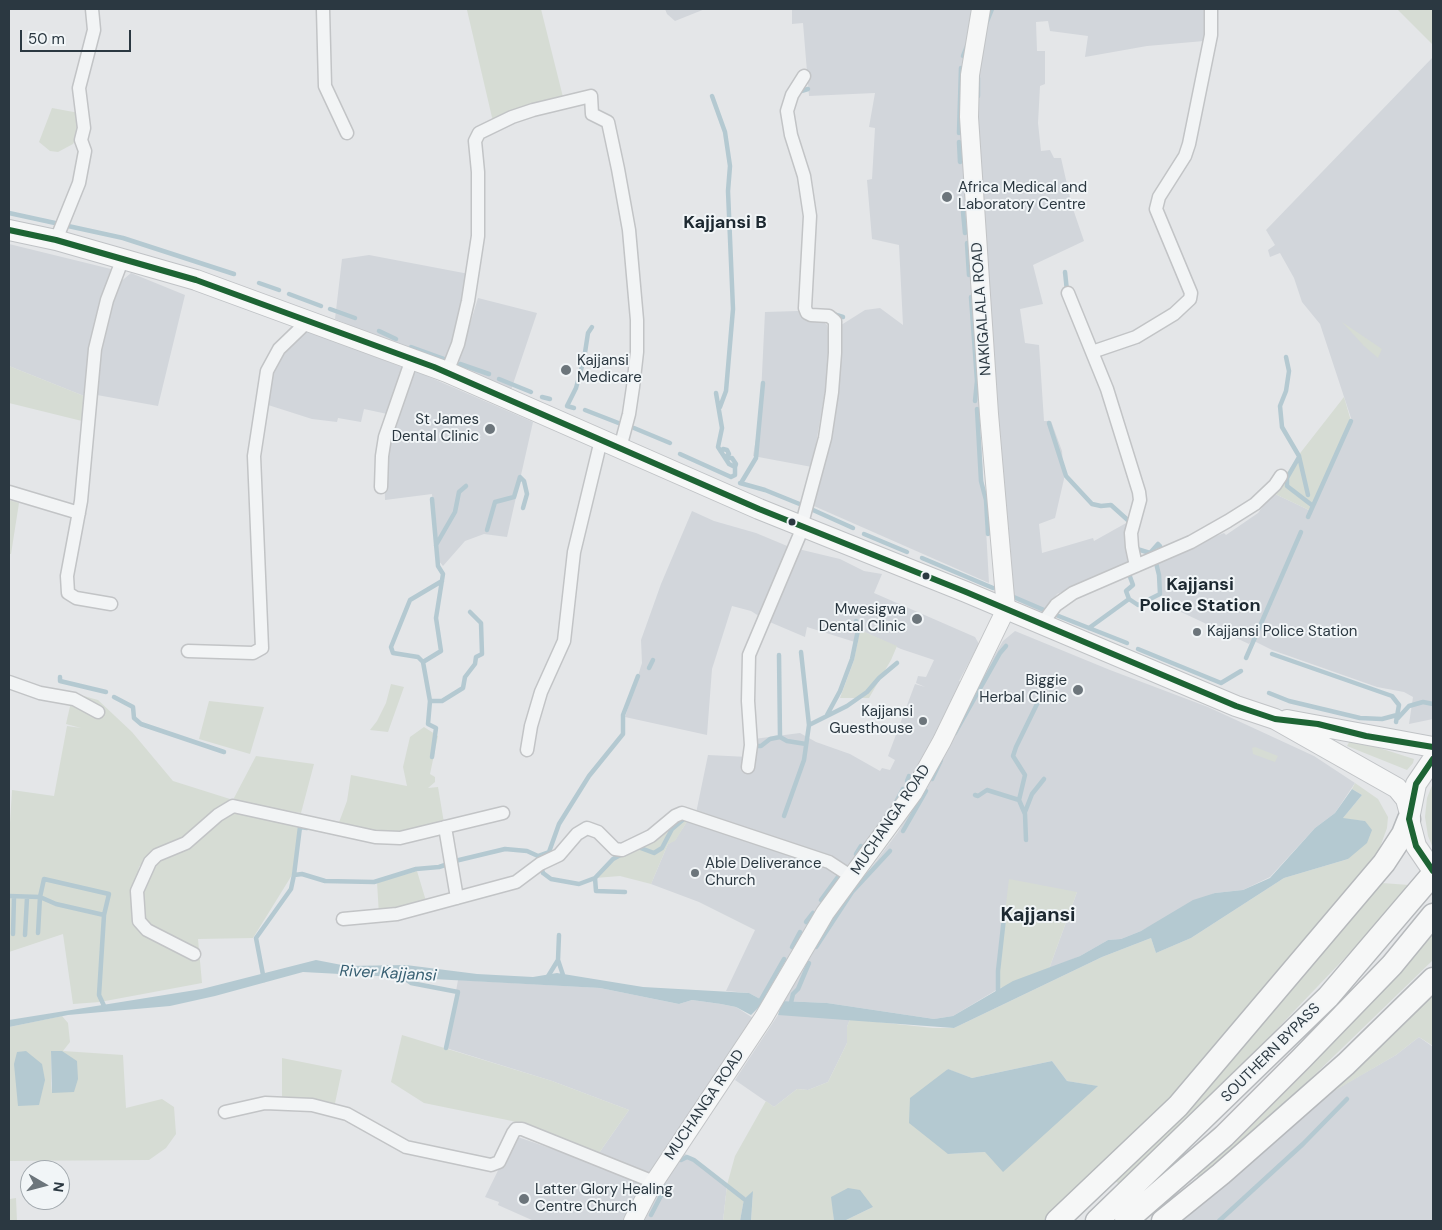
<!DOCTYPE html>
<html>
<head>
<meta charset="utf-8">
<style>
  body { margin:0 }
  #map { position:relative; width:1442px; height:1230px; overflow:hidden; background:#e4e6e8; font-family:"DM Sans",sans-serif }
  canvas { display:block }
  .frame { position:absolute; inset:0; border:10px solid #2b3841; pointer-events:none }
  .north { position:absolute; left:20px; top:1160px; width:50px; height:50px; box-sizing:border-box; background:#f1f5f7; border:1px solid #a2a9ae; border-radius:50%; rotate:98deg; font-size:14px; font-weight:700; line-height:20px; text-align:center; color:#2b3841 }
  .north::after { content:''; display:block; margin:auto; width:18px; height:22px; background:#6c757b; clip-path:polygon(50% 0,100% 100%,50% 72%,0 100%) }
  .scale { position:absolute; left:20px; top:30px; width:111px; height:22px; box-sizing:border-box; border:2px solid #2b3841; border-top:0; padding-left:6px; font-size:15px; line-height:18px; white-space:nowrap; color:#2b3841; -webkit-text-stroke:4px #f1f5f7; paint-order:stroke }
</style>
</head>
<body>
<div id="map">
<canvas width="1442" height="1230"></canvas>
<div class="frame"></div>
<div class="north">N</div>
<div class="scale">50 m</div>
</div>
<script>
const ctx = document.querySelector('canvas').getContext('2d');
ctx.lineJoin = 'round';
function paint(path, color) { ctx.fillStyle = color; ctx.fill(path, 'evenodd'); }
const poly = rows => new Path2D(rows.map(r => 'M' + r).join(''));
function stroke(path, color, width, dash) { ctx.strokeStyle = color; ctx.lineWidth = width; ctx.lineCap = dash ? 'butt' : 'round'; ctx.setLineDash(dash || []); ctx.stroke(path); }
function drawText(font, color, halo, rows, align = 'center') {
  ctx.font = font + ' "DM Sans",sans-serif'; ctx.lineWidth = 4; ctx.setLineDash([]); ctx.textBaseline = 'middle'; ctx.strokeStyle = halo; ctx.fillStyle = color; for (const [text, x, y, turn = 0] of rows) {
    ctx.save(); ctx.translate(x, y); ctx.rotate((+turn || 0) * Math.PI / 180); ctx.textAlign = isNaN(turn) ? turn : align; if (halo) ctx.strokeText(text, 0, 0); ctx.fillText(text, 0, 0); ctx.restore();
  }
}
const built = poly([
  [665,9,705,9,675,21,667,14],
  [792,9,977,9,978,385,989,583,814,506,825,454,838,327,865,310,880,308,903,325,899,245,872,239,867,180,872,179,875,128,869,127,875,93,809,96,803,23,792,24],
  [986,9,1205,9,1204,41,1147,46,1085,57,1088,36,1050,31,1048,21,1036,22,1037,51,1045,51,1045,84,1040,86,1038,123,1041,151,1050,150,1054,158,1061,158,1072,206,1084,241,1033,265,1043,304,1020,309,1025,343,1039,345,1044,421,1051,421,1062,451,1064,479,1055,518,1039,524,1042,553,1093,538,1094,541,1128,522,1132,561,1057,594,1044,614,1009,597,1012,565,998,419,975,84],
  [1433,57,1433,719,1409,724,1413,697,1404,692,1377,687,1272,650,1252,640,1249,644,1164,604,1155,560,1224,533,1226,535,1258,513,1273,493,1311,511,1352,421,1320,324,1302,302,1294,278,1280,253,1270,257,1268,250,1275,245,1266,230],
  [9,244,111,269,101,297,84,396,9,366],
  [369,255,469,274,448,366,335,319,342,259],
  [131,273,185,295,158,406,97,395,100,342,118,284],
  [478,298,537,313,510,393,456,370],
  [798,311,820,318,827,325,829,336,827,380,812,467,753,456,760,415,765,312],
  [306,330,407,369,392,415,364,409,361,422,338,418,337,422,312,419,265,404,272,369,282,351],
  [413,370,533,422,507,537,484,534,465,541,443,566,438,560,432,494,385,500,384,453],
  [692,511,714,521,756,533,792,548,762,618,751,611,732,606,712,669,707,735,625,717,642,663,641,640,661,584],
  [794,548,840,559,864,571,882,574,874,593,975,637,979,644,959,681,964,682,923,764,817,914,762,1000,749,993,726,991,755,930,699,902,651,884,668,844,675,840,688,820,695,818,708,755,748,757,754,739,800,733,816,742,850,754,880,771,882,768,890,770,895,760,888,756,915,684,925,687,916,683,918,676,926,677,934,660,901,649,860,630,858,643,807,627,805,637,765,620],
  [1015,631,1110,670,1208,707,1314,756,1355,783,1335,813,1315,828,1270,877,1243,890,1215,893,1141,931,1121,939,1108,940,1080,956,1049,969,1077,892,1001,943,998,989,953,1016,934,1019,827,1003,782,1001,819,937,898,832,985,672,1003,641],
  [458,980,600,988,679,1004,692,1000,721,1004,736,1007,753,1018,648,1176,597,1156,629,1110,552,1081,446,1048],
  [792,1014,850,1019,847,1027,847,1043,828,1082,808,1090,797,1089,774,1107,735,1080,778,1015],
  [1419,1037,1433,1047,1433,1221,1179,1221,1321,1098,1396,1055],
  [515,1136,645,1181,623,1221,534,1221,498,1205,499,1202,485,1197],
  [683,1152,727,1185,723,1221,641,1221]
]);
const green = poly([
  [471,9,541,9,564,101,494,126,467,10],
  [1397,9,1433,9,1433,45],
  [52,108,79,113,79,134,73,144,58,152,50,151,39,142],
  [1342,322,1382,349,1378,358,1364,346],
  [9,366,84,396,86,422,9,403],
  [1344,397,1351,421,1311,511,1273,493,1301,452],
  [9,500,19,503,11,554,9,554],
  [860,630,897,646,891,660,869,698,840,698,854,660],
  [391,684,404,687,388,732,370,730,377,721,386,703],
  [73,693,98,700,132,732,173,781,230,799,183,841,156,848,139,867,133,901,140,904,148,878,158,859,189,847,231,813,301,823,292,875,253,938,198,939,202,983,100,1002,73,1004,63,934,9,952,9,840,12,790,54,796,67,726,81,728,66,724],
  [209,701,264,707,250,754,199,739],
  [424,727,438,736,430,774,435,777,435,782,428,788,438,787,444,823,396,833,371,833,338,825,347,801,351,775,407,786,403,767,410,737],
  [1351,739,1414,759,1413,763,1407,770,1347,746],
  [1255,747,1278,756,1275,762,1253,754,1252,748],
  [256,756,314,764,301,813,236,802,234,798],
  [1355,783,1378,799,1388,817,1387,828,1379,850,1364,875,1181,1086,1084,1185,1044,1221,844,1221,873,1207,832,1197,834,1221,751,1221,753,1192,744,1199,740,1221,723,1221,727,1185,735,1156,766,1101,774,1107,797,1089,808,1090,828,1082,847,1043,847,1027,850,1019,933,1028,954,1028,1102,957,1151,938,1156,953,1191,938,1284,878,1348,859,1365,821,1342,819,1362,795,1352,789],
  [1052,1061,1067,1081,1097,1086,985,1152,948,1154,947,1069,972,1078],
  [1433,783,1433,848,1428,836,1425,817,1427,798],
  [674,820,688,820,675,841,668,844,651,884,620,876,595,878,618,852],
  [417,871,426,901,379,915,377,882],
  [1009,879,1077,892,1049,969,998,989,998,971],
  [1382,883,1409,885,1361,941,1275,1031,1120,1184,1113,1180],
  [1433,934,1433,960,1206,1180,1196,1176],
  [1433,991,1433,1046,1419,1037,1396,1055,1329,1094],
  [62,1016,68,1023,70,1042,63,1051,123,1055,126,1108,162,1099,174,1107,176,1134,166,1148,149,1160,9,1161,9,1027],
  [51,1051,62,1051,52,1093,51,1084],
  [402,1035,552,1081,629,1110,597,1156,512,1121,424,1103,391,1082],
  [282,1058,342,1070,334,1108,282,1099],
  [9,1195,10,1199,16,1198,17,1221,9,1221]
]);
const water = poly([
  [1352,789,1362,795,1343,818,1365,821,1372,830,1367,843,1348,859,1284,878,1191,938,1156,953,1151,938,1102,957,954,1028,778,1015,782,1001,827,1003,934,1019,953,1016,1013,981,1080,956,1108,940,1121,939,1141,931,1193,900,1215,893,1243,890,1270,878,1315,828,1335,813],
  [316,960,347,966,406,965,477,974,533,977,557,973,643,987,749,993,762,1000,760,1006,751,1015,736,1007,721,1004,692,1000,679,1004,600,988,303,972,215,996,170,1006,68,1015,9,1027,9,1020,202,989],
  [26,1051,42,1064,45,1080,39,1105,18,1106,14,1064,17,1052],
  [51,1051,62,1051,77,1061,78,1079,74,1092,52,1093],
  [1052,1061,1067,1081,1098,1086,1003,1172,985,1152,948,1154,909,1123,910,1098,948,1069,972,1078],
  [848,1188,860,1190,873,1207,844,1221,834,1221,831,1197],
  [753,1191,751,1221,740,1221,744,1199]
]);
const stream = poly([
  [986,24,992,9],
  [963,56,967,46],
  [798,92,808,89],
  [712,96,725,132,730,166,728,191,733,309,726,391,720,407],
  [978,96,978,78],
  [959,133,961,68],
  [959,142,960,162],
  [963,212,965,233],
  [9,213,55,223],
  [68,226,123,238,234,274],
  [967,243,969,275],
  [1065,272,1067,291],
  [259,283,279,290],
  [289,294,321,306],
  [971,297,977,381,975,401],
  [330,309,355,318],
  [833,314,843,317],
  [379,331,396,339],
  [411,347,447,360],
  [1286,357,1289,371,1286,391,1280,406,1282,427,1299,456,1308,495],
  [460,364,489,374],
  [499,379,531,392],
  [542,397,550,399],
  [574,408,567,406,576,388,584,359,588,333,592,327],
  [977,409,981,481,986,500,988,534],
  [585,410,621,424,623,421],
  [1049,423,1066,476,1092,504,1101,506,1111,505,1131,523],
  [634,428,670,443],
  [721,452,723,449,727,450,729,454,725,457],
  [680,454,731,477,735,475,735,467,729,464,718,447,722,428,716,393],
  [1299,457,1287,478,1287,486,1313,506],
  [726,458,732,458,736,464,735,467],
  [740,483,765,490,802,505],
  [741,483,756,458,763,383],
  [813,510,853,528],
  [1308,517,1351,421],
  [487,530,495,502,514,497,520,477,524,481,527,494,523,508],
  [864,534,907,552],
  [436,545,455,512,459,492,466,486],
  [1137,549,1150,553,1158,544,1160,546,1159,550],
  [922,558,993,588],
  [1129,574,1133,585,1126,591,1129,599,1138,605,1160,594,1159,575,1156,563],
  [1009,595,1044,610],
  [1056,615,1127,643],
  [1089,628,1129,599],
  [1138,649,1221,683,1241,671],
  [801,652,809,725],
  [1272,654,1392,696,1399,705,1396,722],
  [779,655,780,737,787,741,806,744],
  [1246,658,1301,532],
  [423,662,441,651,436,618,443,574,438,566,432,499],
  [649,668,653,660],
  [60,677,60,681,106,692],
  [1269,693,1289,701,1360,718,1382,719,1397,715],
  [114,697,133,707,134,718,141,724,224,752],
  [430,701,442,701,463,688,465,677,475,664,476,657,482,654,481,623,470,612],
  [827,715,840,691,852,659,858,630,856,621],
  [1398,718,1409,706,1423,702,1433,704],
  [955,733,1000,653,1006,646],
  [753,746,761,746,770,739,780,737],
  [432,757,436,728,428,724,430,701,423,662,418,657,393,653,391,647,410,600,442,581],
  [932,779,941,760],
  [907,781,909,776],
  [975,795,978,796,987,790,1019,800],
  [896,802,903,789],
  [1025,812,1032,794,1044,779],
  [784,816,804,760,809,725,847,706,867,692,879,678,897,663],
  [903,831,926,791],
  [1026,840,1025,814,1019,800,1025,775,1013,756,1016,747,1038,702],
  [638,847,654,853,662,848,672,829,686,817],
  [856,854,861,846],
  [538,856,549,852,559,824,589,776,623,734,623,715,638,676],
  [455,861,505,849,527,851,538,856,543,873,551,879,579,884,595,878,613,859,624,853],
  [294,875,300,827,307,828],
  [595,878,596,891,625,892],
  [9,896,40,897,56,904,104,915,99,995,105,1008],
  [821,900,840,874],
  [806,922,813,913],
  [38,933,40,897,44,879,109,894,104,915],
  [13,934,14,897],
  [25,935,27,898],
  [559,935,558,960,564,978],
  [792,947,800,932],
  [816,947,852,892,890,851],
  [398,974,411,983,458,992,446,1048],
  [547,978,558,960],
  [264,980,256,938,291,889,294,875,302,874,325,881,374,882,416,869,439,867,451,863],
  [998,995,998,971,1005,909],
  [759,1003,784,959],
  [790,1007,793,994,798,989,809,963],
  [681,1160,687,1157,694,1160,744,1199],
  [651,1215,666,1186],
  [1219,1221,1303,1144,1347,1099]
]);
const street = poly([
  [323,9,325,86,347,133],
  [56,240,79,183,85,151,81,140,84,128,79,88,94,30,92,9],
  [1068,293,1107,389,1139,492,1140,500,1131,533,1132,547,1136,566],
  [1092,352,1136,337,1174,314,1190,299,1191,293,1156,209,1159,197,1185,156,1189,144,1211,35,1211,9],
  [447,372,458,344,468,301,478,236,478,172,475,141,479,133,512,117,533,110,591,96,592,114,608,122,618,169,629,230,637,320,637,352,633,387,629,414,620,448],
  [381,487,382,456,385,437,412,359],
  [9,492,79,513],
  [801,527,825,438,832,392,835,353,835,321,829,316,811,315,807,313,805,308,810,216,804,176,791,135,787,111,792,95,804,76],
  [111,604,76,598,68,593,67,576,81,501,95,349,107,300,123,258],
  [1041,625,1056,605,1073,593,1191,542,1228,521,1255,504,1275,485,1281,476],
  [188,651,253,653,262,648,254,456,267,371,279,349,307,322],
  [9,682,40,693,74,699,98,712],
  [527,750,531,726,541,692,564,641,574,552,601,440],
  [748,767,751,745,748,701,749,655,803,527],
  [445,827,457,898],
  [343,919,397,914,516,882,540,864,559,855,577,834,587,828,598,832,615,849,622,850,651,836,675,816,682,813,829,862,852,877],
  [194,954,147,930,139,921,137,891,150,862,157,855,186,843,218,815,233,806,375,837,400,838,503,813],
  [225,1112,265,1103,312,1105,347,1114,406,1147,491,1165,499,1162,513,1133,516,1129,522,1129,654,1182]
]);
const secondary = poly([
  [633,1221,649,1190,764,1017,825,913,913,793,942,741,1006,609,989,414,969,117,970,75,981,9]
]);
const primary = poly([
  [9,230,56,240,196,280,447,372,759,509,966,592,1236,706,1275,719,1397,788,1406,799,1410,814],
  [1287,720,1433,747],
  [1433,759,1416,784,1409,819,1416,846,1433,871]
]);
const highway = poly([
  [1057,1221,1178,1106,1384,863,1403,834,1409,819],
  [1097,1221,1328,997,1433,874],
  [1126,1221,1224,1136,1301,1059,1392,965,1433,915],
  [1163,1221,1221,1174,1346,1064,1433,979]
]);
const bus1 = poly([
  [9,230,56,240,196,280,434,367,759,509,966,592,1236,706,1275,719,1318,724,1366,736,1433,747],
  [1433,759,1416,784,1409,819,1416,846,1433,871]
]);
const markers = [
  [947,197,6,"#6c757b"],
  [566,370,6,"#6c757b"],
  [490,429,6,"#6c757b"],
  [792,522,4.5,"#2b3841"],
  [926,576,4.5,"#2b3841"],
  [917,619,6,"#6c757b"],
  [1197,632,5,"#6c757b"],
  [1078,690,6,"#6c757b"],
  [923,721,5,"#6c757b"],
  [695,873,5,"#6c757b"],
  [524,1199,6,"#6c757b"]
];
const poiNames = [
  ["Africa Medical and",958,188],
  ["Laboratory Centre",958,205],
  ["Kajjansi",577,361],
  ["Medicare",577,378],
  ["St James",479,420,"right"],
  ["Dental Clinic",479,437,"right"],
  ["Mwesigwa",906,610,"right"],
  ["Dental Clinic",906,627,"right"],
  ["Kajjansi Police Station",1207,632],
  ["Biggie",1067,681,"right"],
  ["Herbal Clinic",1067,698,"right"],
  ["Kajjansi",913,712,"right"],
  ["Guesthouse",913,729,"right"],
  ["Able Deliverance",705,864],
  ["Church",705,881],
  ["Latter Glory Healing",535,1190],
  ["Centre Church",535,1207]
];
const streetNames = [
  ["NAKIGALALA ROAD",982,309,-94],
  ["MUCHANGA ROAD",891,820,-56],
  ["SOUTHERN BYPASS",1271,1053,-45],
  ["MUCHANGA ROAD",705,1105,-56]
];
const waterNames = [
  ["River Kajjansi",388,974,3]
];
const quarterNames = [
  ["Kajjansi B",725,223],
  ["Kajjansi",1200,585],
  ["Police Station",1200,606]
];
const districtNames = [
  ["Kajjansi",1038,916]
];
paint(built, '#d2d6db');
paint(green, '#d6dcd4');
paint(water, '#b4c9d1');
stroke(stream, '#b4c9d1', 4.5);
stroke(street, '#c2c4c6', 15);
stroke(secondary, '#c2c4c6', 20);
stroke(primary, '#c0c3c6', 22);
stroke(highway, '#b6b9bc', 25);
stroke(street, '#f2f4f5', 12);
stroke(secondary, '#f6f7f7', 18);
stroke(primary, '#f6f7f7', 20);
stroke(highway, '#f6f7f7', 22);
stroke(bus1, '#1d6434', 6);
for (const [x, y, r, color] of markers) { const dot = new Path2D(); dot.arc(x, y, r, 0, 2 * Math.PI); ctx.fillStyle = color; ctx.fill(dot); stroke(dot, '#f1f5f7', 2); }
drawText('15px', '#2b3841', '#f1f5f7', poiNames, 'left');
drawText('15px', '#2b3841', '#f1f5f7', streetNames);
drawText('italic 16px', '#375f72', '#f1f5f7', waterNames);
drawText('bold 18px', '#1d2931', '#f1f5f7', quarterNames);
drawText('bold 20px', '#1d2931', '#f1f5f7', districtNames);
</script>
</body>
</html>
